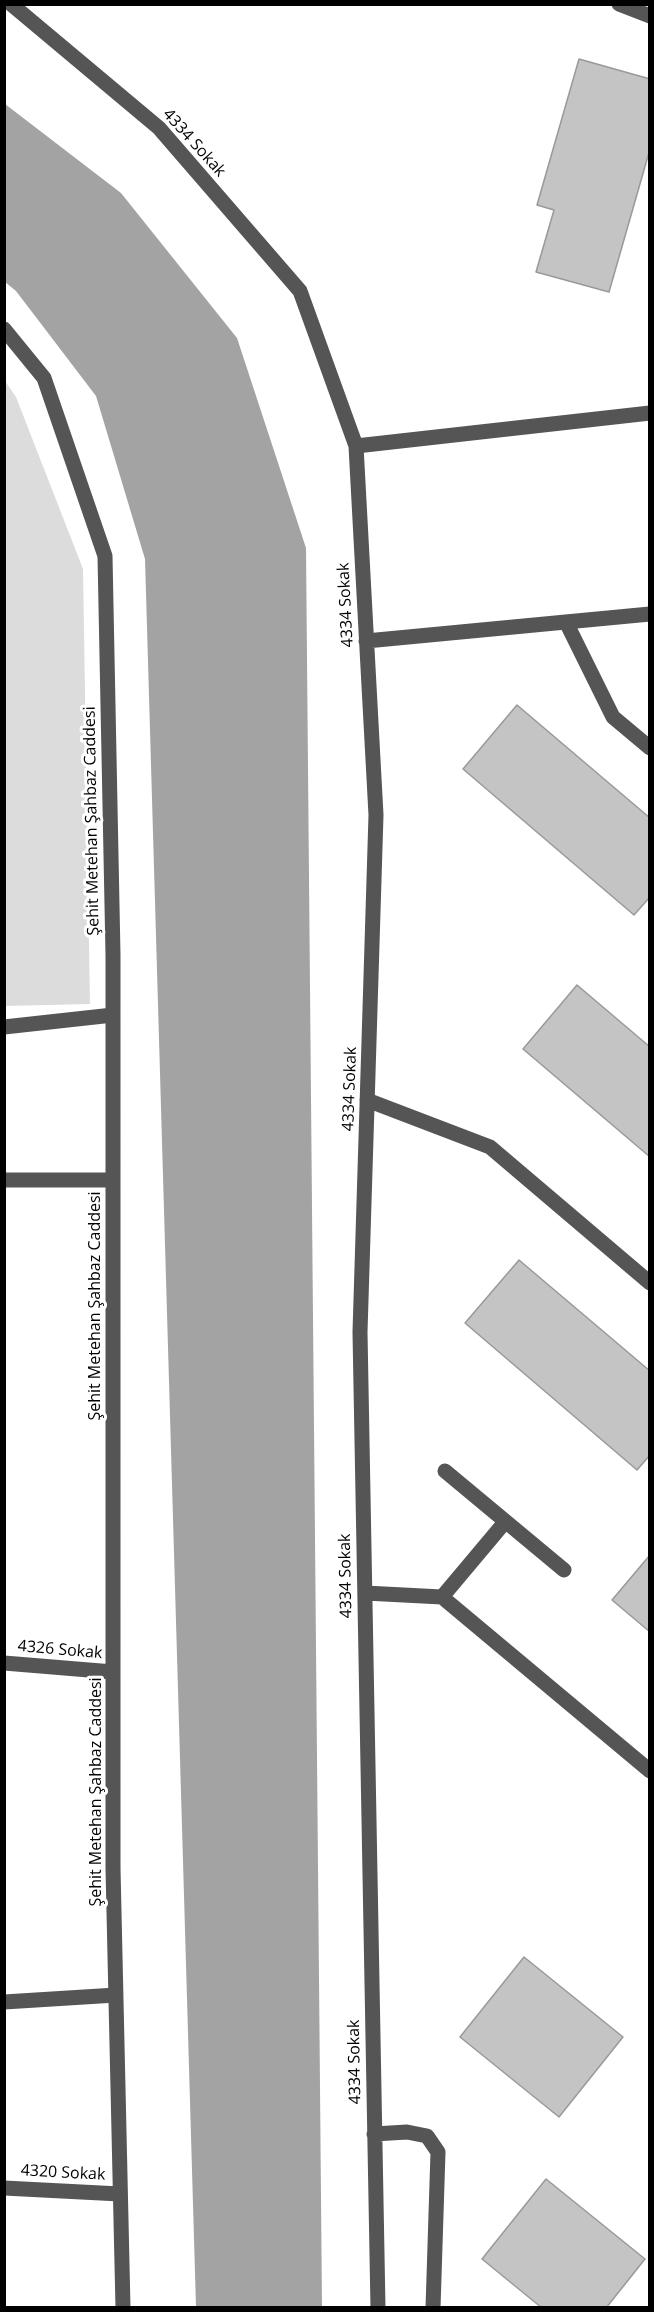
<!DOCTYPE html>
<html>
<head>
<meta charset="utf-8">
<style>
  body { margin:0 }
  #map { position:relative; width:654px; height:2312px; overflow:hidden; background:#fff; font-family:"Open Sans",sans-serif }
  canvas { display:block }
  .frame { position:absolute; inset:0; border:6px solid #000; pointer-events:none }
</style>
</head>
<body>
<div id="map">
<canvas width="654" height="2312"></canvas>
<div class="frame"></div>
</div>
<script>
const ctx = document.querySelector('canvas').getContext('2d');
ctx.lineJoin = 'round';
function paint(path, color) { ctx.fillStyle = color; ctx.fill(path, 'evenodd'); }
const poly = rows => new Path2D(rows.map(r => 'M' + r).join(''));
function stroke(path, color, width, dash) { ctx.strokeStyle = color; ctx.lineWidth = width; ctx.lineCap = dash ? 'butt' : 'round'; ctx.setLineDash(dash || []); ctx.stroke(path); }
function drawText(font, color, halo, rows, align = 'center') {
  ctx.font = font + ' "Open Sans",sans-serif'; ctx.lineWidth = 6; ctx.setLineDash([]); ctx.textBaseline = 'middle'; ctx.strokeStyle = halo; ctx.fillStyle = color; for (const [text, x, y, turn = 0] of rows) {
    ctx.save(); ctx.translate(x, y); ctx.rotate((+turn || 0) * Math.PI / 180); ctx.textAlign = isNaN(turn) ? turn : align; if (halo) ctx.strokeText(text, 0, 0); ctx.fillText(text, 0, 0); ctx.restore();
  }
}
const green = poly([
  [5,381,16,397,83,569,90,1004,5,1006]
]);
const water = poly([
  [5,104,121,193,237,338,306,548,322,2307,196,2307,145,559,96,396,16,291,5,282]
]);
const building = poly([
  [579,59,650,79,650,149,609,292,536,272,554,210,537,205,579,59],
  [517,705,650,818,650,897,634,915,463,769,517,705],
  [577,985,650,1047,650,1157,523,1049,577,985],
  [519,1260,650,1371,650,1455,637,1470,465,1323,519,1260],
  [650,1555,650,1632,612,1600,650,1555],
  [524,1957,623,2037,559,2117,460,2037,524,1957],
  [546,2179,645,2259,606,2308,542,2308,482,2259,546,2179]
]);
const minor = poly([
  [11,4,159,128,300,291,356,446,376,815,360,1332,378,2308],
  [619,4,650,16],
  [4,329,44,378,105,556,113,955,113,1868,123,2308],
  [356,446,650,413],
  [566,622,613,717,650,748],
  [366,641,650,614],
  [4,1027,113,1015],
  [367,1100,490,1147,650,1283],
  [4,1180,113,1180],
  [445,1471,564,1570],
  [365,1593,442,1597,650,1771],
  [442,1597,505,1522],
  [4,1663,113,1672],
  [4,2002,116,1995],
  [374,2134,407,2132,427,2136,438,2152,433,2308],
  [4,2188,120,2194]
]);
const streetNames = [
  ["4334 Sokak",194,143,48],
  ["4334 Sokak",346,605,-93],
  ["Şehit Metehan Şahbaz Caddesi",92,821,-91],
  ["4334 Sokak",350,1089,-88],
  ["Şehit Metehan Şahbaz Caddesi",95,1306,-90],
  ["4334 Sokak",346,1576,-91],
  ["4326 Sokak",60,1650,5],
  ["Şehit Metehan Şahbaz Caddesi",96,1792,-90],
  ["4334 Sokak",355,2062,-91],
  ["4320 Sokak",63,2173,3]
];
paint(green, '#dcdcdc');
paint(water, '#a3a3a3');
paint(building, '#c4c4c4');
stroke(building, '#999', 1.5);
stroke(minor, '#555', 15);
drawText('16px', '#000', '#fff', streetNames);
</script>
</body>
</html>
